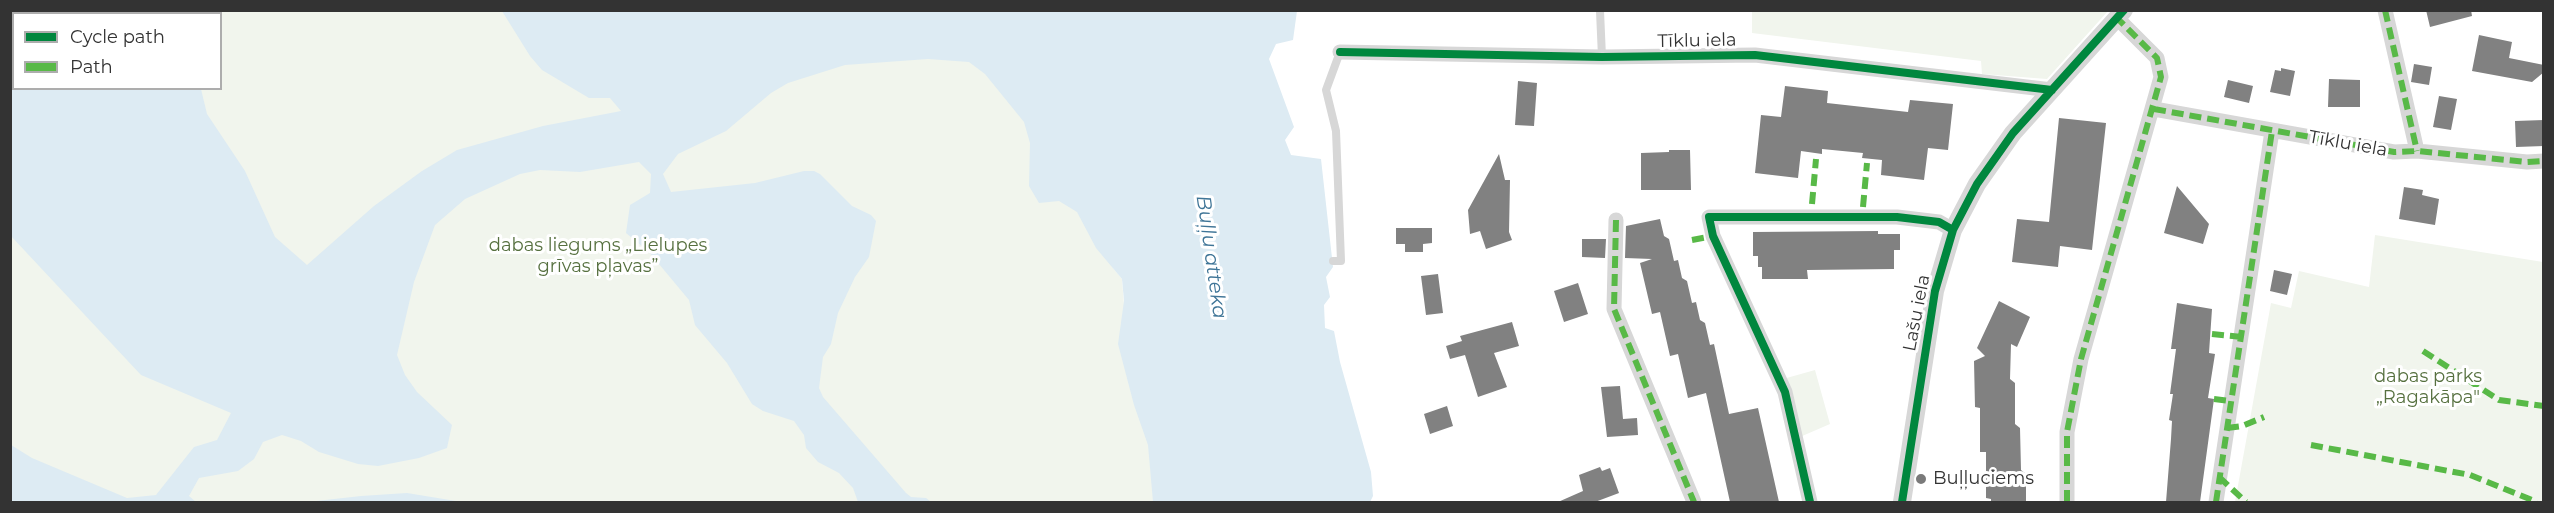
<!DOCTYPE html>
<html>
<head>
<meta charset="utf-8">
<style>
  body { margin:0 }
  #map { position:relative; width:2554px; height:513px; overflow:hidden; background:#fff; font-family:Montserrat,sans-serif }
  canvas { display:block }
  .frame { position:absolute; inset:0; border:12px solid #333; pointer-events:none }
  .legend { position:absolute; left:12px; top:12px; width:210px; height:78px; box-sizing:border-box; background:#fff; border:2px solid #adadad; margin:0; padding:8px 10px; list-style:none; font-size:18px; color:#333 }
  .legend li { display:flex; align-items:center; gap:12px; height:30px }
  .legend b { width:30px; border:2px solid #adadad }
</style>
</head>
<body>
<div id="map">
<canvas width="2554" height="513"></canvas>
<div class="frame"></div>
<ul class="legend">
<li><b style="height:8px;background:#00873e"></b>Cycle path</li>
<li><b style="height:8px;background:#58b947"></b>Path</li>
</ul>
</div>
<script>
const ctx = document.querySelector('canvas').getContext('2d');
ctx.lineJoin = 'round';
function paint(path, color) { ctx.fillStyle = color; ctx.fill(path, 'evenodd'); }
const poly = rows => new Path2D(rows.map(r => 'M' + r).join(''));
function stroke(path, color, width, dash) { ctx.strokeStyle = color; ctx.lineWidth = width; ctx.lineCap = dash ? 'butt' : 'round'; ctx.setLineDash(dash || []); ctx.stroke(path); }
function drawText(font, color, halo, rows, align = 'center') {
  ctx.font = font + ' Montserrat,sans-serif'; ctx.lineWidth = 6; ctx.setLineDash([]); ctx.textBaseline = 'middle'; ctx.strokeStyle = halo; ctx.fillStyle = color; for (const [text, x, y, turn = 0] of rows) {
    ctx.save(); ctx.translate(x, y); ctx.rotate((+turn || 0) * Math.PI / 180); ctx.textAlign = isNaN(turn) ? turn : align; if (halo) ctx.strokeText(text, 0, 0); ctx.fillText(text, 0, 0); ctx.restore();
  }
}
const green = poly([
  [1058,10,1113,268,1122,279,1124,304,1185,502,11,502,11,11],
  [14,14,220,14,220,88,14,88],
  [1752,11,1752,10,2108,11,2047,79,1982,74,1981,61,1752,33],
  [2375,235,2543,262,2543,502,2235,502,2271,303,2291,308,2299,271,2369,287],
  [1815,370,1830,424,1793,440,1776,381]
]);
const water = poly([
  [112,10,116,13,14,14,14,88,201,89,207,114,245,171,275,237,307,265,374,206,422,171,457,150,543,126,621,111,610,98,589,98,542,70,530,56,502,11,1297,11,1293,40,1276,44,1269,59,1294,127,1285,140,1291,155,1321,159,1333,267,1326,277,1330,297,1324,305,1325,328,1334,331,1340,362,1371,472,1373,496,1370,502,1153,502,1148,445,1134,405,1118,344,1124,301,1122,279,1096,248,1077,212,1059,201,1039,203,1029,186,1030,143,1024,122,985,74,969,62,928,59,845,65,788,83,771,93,726,131,678,154,663,174,671,192,755,183,804,171,814,171,820,174,852,206,871,215,876,221,869,257,855,277,838,313,831,344,823,357,819,388,823,397,906,493,911,497,926,498,931,502,858,502,853,488,839,473,818,462,806,448,804,435,794,421,763,411,752,404,727,363,695,325,689,300,649,252,626,233,630,205,650,193,651,174,639,162,580,172,540,170,520,174,465,199,435,225,414,282,397,355,405,375,417,392,452,425,447,448,419,458,378,466,358,464,319,452,301,441,282,435,263,442,254,459,238,471,199,478,189,496,196,502,11,502,11,445,32,458,127,498,156,495,194,447,217,440,231,413,141,375,11,236,11,11],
  [407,493,462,502,307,502,361,496]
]);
const building = poly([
  [2426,10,2471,10,2472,16,2430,27],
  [2479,35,2512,42,2509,58,2544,65,2544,72,2532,82,2472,71],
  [2414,64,2432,67,2429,85,2411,82],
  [2281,68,2295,71,2290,96,2270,92,2275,70,2281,71],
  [2329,79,2360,80,2360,107,2328,107],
  [2228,80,2253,86,2249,103,2224,97],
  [1518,81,1537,83,1534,126,1515,125],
  [1785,86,1828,91,1827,103,1908,112,1910,100,1953,104,1948,150,1928,148,1924,180,1881,175,1882,160,1862,158,1863,153,1822,149,1822,154,1801,151,1798,178,1755,173,1761,115,1781,117],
  [2439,96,2457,99,2451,130,2433,127],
  [2059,118,2106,123,2092,250,2060,246,2058,267,2012,262,2017,219,2049,222],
  [2544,120,2544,146,2516,147,2515,121],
  [1669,150,1690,150,1691,190,1641,190,1641,153,1669,152],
  [1499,154,1505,180,1510,180,1509,232,1512,240,1486,249,1480,231,1470,234,1468,210],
  [2177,186,2209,224,2203,244,2164,233],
  [2404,187,2423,190,2422,195,2439,199,2435,225,2399,219],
  [1660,219,1664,236,1669,239,1674,261,1678,260,1682,278,1687,281,1692,303,1696,302,1700,320,1705,323,1710,345,1714,344,1729,414,1758,408,1779,502,1730,502,1706,393,1688,398,1678,354,1670,356,1660,312,1652,314,1640,263,1652,259,1625,258,1626,226],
  [1396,228,1432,228,1432,243,1423,244,1423,252,1405,252,1405,244,1396,244],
  [1878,231,1878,234,1900,234,1900,250,1894,250,1894,269,1807,270,1808,279,1762,279,1762,267,1758,267,1758,256,1753,256,1753,232],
  [1582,239,1606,239,1605,258,1582,257],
  [2274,270,2292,274,2287,295,2270,291],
  [1438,274,1443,313,1426,315,1421,276],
  [1578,283,1588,314,1564,322,1554,291],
  [1999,301,2030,317,2017,347,2011,344,2010,379,2015,383,2015,424,2020,428,2021,470,2026,474,2026,502,1991,502,1991,499,1986,498,1986,452,1980,452,1980,408,1975,407,1974,361,1985,356,1977,348],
  [2177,303,2212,309,2209,353,2215,354,2208,398,2214,399,2200,502,2166,502,2171,439,2172,421,2169,420,2173,394,2170,394,2176,349,2171,349],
  [1512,322,1519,346,1494,353,1507,387,1478,397,1465,355,1450,359,1446,346,1462,341,1460,336],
  [1620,386,1623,419,1637,418,1638,435,1607,437,1601,387],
  [1447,406,1453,426,1430,434,1424,414],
  [1600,467,1602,471,1610,468,1619,493,1595,502,1558,502,1583,491,1579,475]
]);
const service = poly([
  [1600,11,1602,57],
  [1333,261,1341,261,1336,131,1326,90,1340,52]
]);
const minor = poly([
  [2385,10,2417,151],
  [1340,52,1602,57,1755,55,2052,90],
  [2154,109,2394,152,2417,151,2527,162,2544,161],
  [1616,220,1614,309,1694,502],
  [1810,502,1785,392,1713,236,1709,217,1897,217,1939,222,1953,230],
  [2067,502,2067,432,2081,359,2161,77,2157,58,2117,18],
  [2216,502,2272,131]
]);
const tertiary = poly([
  [1902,502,1935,291,1953,230,1977,184,2013,133,2124,10]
]);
const quiet = poly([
  [2385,10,2417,151],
  [2154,109,2394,152,2417,151,2527,162,2544,161],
  [1812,204,1816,159],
  [1863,207,1867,163],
  [1616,220,1614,309,1694,502],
  [1692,240,1713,236],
  [2212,334,2242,337],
  [2423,351,2499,400,2544,406],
  [2214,399,2231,401],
  [2227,428,2242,426,2264,417],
  [2311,445,2470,475,2537,502],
  [2219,477,2246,502],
  [2067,502,2067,432,2081,359,2161,77,2157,58,2117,18],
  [2216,502,2272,131]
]);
const cycleway = poly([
  [1340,52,1602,57,1755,55,2052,90],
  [1810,502,1785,392,1713,236,1709,217,1897,217,1939,222,1953,230],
  [1902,502,1935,291,1953,230,1977,184,2013,133,2124,10]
]);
const markers = [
  [1921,479,6,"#7a7a7a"]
];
const streetNames = [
  ["Tīklu iela",1697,41,-1],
  ["Tīklu iela",2348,144,10],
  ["Lašu iela",1917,313,-79]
];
const parkNames = [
  ["dabas liegums „Lielupes",598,246],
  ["grīvas pļavas”",598,267],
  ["dabas parks",2428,377],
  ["„Ragakāpa\"",2428,398]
];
const poiNames = [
  ["Buļļuciems",1933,479]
];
const waterNames = [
  ["Buļļu atteka",1211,257,82]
];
paint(green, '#f1f5ed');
paint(water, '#ddebf3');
paint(building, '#818181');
stroke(service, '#d7d7d7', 8);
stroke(minor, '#d7d7d7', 15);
stroke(tertiary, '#d7d7d7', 18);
stroke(quiet, '#58b947', 6, [12, 6]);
stroke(cycleway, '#00873e', 8);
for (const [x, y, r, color] of markers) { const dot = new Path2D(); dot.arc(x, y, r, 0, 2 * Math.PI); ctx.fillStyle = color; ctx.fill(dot); stroke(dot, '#fff', 2); }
drawText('18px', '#333', '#fff', streetNames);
drawText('18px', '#56703f', '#fff', parkNames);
drawText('18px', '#333', '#fff', poiNames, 'left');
drawText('italic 20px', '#3f7597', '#fff', waterNames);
</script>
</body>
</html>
